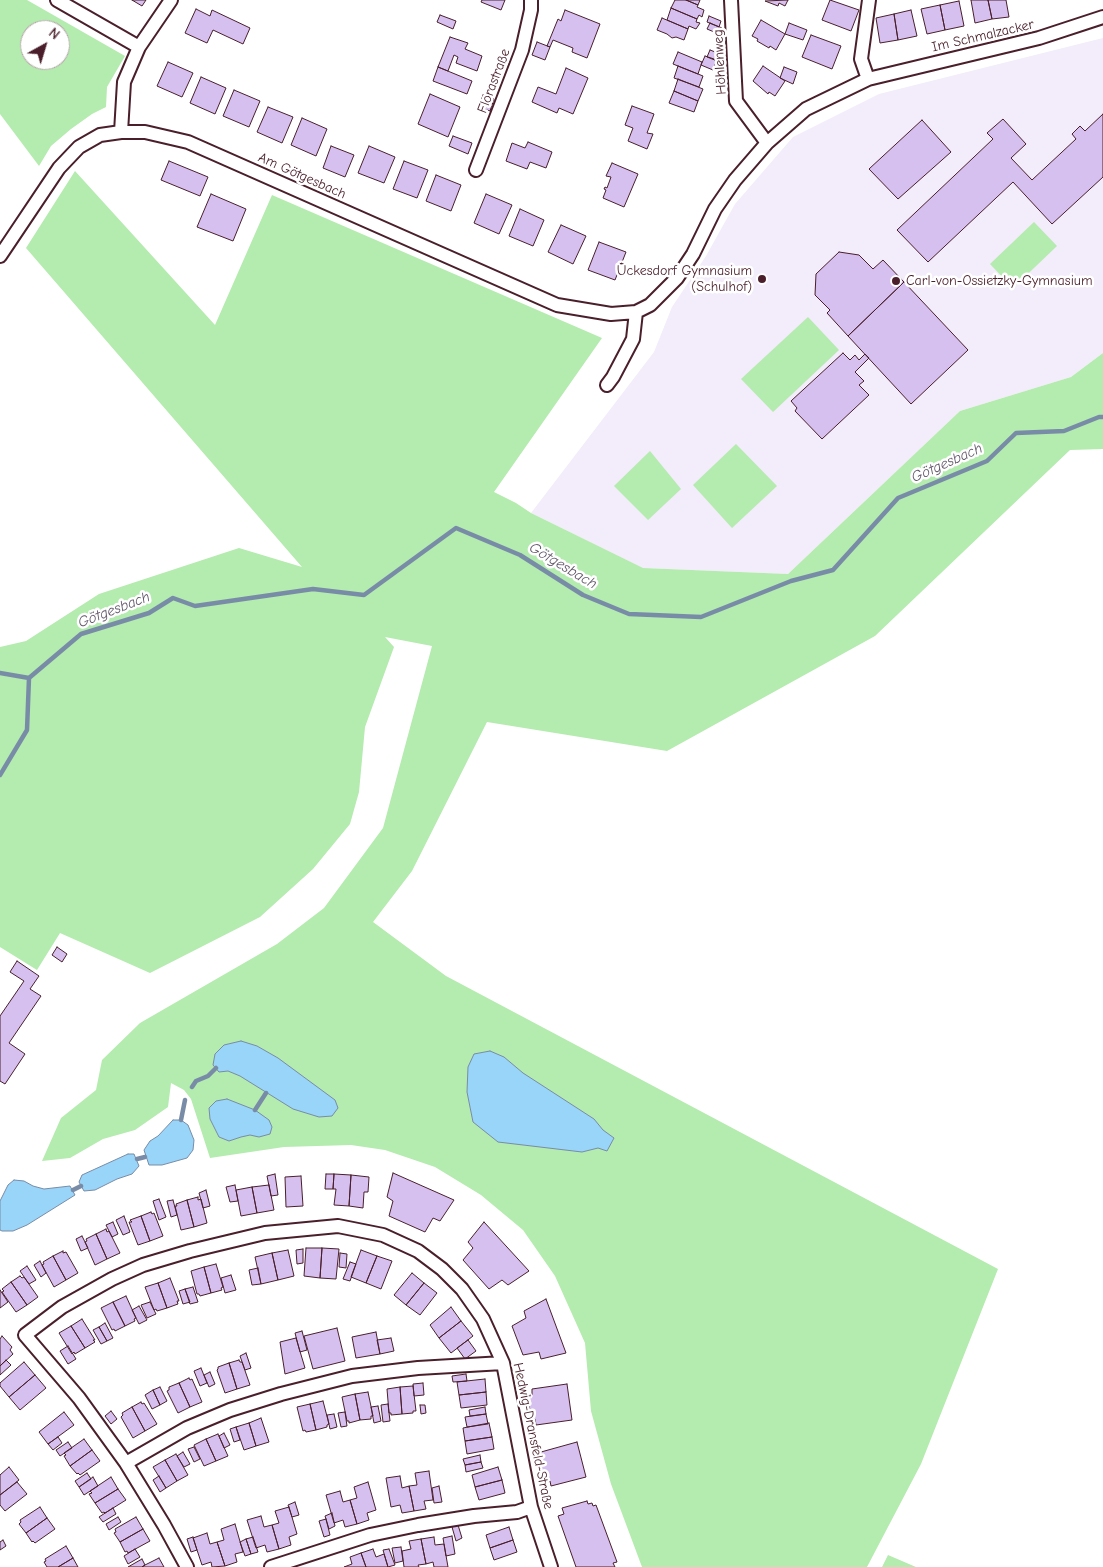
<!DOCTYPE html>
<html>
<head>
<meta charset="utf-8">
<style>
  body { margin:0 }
  #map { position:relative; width:1103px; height:1567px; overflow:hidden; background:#fff; font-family:"Comic Neue",sans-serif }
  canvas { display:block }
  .north { position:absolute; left:20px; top:20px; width:50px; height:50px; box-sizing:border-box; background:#fff; border:1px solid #b7a5aa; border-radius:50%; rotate:39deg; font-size:14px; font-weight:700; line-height:20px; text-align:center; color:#4a1f2b }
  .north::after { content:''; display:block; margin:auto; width:18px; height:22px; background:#4a1f2b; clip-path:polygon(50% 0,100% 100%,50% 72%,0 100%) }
</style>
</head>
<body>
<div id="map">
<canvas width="1103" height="1567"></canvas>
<div class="north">N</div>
</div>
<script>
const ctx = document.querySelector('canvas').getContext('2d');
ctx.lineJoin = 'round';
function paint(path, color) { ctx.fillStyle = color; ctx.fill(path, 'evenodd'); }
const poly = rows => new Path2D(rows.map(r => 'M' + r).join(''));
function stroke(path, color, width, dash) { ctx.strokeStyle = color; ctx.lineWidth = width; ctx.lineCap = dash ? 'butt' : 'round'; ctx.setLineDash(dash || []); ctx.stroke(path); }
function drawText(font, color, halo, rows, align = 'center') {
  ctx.font = font + ' "Comic Neue",sans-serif'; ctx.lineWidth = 5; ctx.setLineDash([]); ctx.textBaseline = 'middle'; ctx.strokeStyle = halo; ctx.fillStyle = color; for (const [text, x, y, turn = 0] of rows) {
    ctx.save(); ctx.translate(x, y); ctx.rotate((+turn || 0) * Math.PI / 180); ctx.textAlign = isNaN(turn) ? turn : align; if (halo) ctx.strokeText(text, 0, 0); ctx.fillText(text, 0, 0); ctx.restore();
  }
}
const built = poly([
  [1103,38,1103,353,1071,377,960,411,788,574,642,568,531,513,654,352,672,307,706,256,735,204,793,137,879,94]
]);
const green = poly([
  [0,0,27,0,125,56,107,87,106,107,92,114,71,129,51,146,39,166,0,114],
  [30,30,60,30,60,60,30,60],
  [75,171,215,325,272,195,602,338,494,492,516,503,531,513,643,568,788,574,960,411,1071,377,1103,353,1103,449,1070,450,875,636,667,751,487,722,412,871,373,922,446,976,998,1269,921,1464,867,1567,642,1567,611,1484,591,1411,585,1343,555,1276,523,1230,481,1195,435,1167,385,1150,351,1145,284,1147,210,1158,191,1099,184,1090,171,1083,168,1107,135,1130,103,1139,70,1158,42,1161,61,1118,96,1090,102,1060,140,1023,277,944,324,908,383,828,432,646,385,637,394,647,365,727,359,792,350,824,313,869,260,917,150,973,60,933,37,970,0,947,0,647,26,641,99,594,239,548,302,567,26,248],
  [1034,222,1057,246,1013,288,990,264],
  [808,317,839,350,773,412,741,379],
  [736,444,777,486,732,528,693,485],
  [650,451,681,489,648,520,614,486],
  [888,1555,916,1567,882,1567]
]);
const water = poly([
  [241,1041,257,1046,278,1058,335,1100,338,1108,332,1116,319,1117,293,1109,240,1076,228,1071,219,1072,213,1065,215,1054,224,1045,241,1041],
  [490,1051,504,1057,523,1073,594,1119,603,1130,614,1138,607,1151,598,1148,582,1152,498,1142,473,1122,467,1092,468,1067,474,1054,490,1051],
  [227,1099,255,1110,269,1120,272,1127,270,1134,259,1137,250,1135,241,1137,229,1141,219,1137,210,1119,209,1108,216,1101,227,1099],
  [173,1120,181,1120,188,1125,194,1140,193,1150,187,1158,162,1165,149,1165,144,1150,150,1141,158,1136,173,1120],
  [128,1154,134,1154,139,1166,132,1174,117,1179,95,1190,84,1191,79,1182,82,1175,128,1154],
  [14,1180,24,1181,33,1186,44,1189,70,1186,75,1195,27,1225,13,1231,2,1231,0,1230,0,1201,8,1185,14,1180]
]);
const stream = poly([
  [0,673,29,678],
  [29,678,81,634,149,613,173,598,195,606,313,589,364,595,456,528,520,555,583,595,629,614,701,617,791,581,833,570,898,498,987,461,1016,433,1064,431,1099,417,1103,417],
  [0,775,27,730,29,678],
  [192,1087,196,1081,208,1076,216,1068],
  [255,1110,266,1093],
  [181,1120,185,1100],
  [137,1159,145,1157],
  [73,1190,81,1186]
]);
const building = poly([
  [132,0,146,0,142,6,132,0],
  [482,0,505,0,501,10,481,2,482,0],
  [675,0,686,0,698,5,697,7,704,10,702,17,699,15,697,19,671,8,675,0],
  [686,0,700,0,698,5,686,0],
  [788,0,785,6,779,3,778,6,765,1,788,0],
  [830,0,859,10,851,31,822,20,830,0],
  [971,0,988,0,992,19,975,23,971,0],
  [988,0,1006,0,1009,17,992,19,988,0],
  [959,1,964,26,945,30,940,5,959,1],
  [940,5,945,30,927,34,921,9,940,5],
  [671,8,697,19,696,22,700,23,696,29,689,26,688,29,667,20,671,8],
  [196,9,210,16,212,10,250,28,243,44,213,30,207,43,185,33,196,9],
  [565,10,600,24,587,58,572,52,573,48,553,40,550,47,547,46,558,19,561,21,565,10],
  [911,10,917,36,898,40,894,14,911,10],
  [894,14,898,40,880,43,876,18,894,14],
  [440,15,456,21,453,29,437,22,440,15],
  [709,16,721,21,719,27,707,22,709,16],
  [662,18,688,29,684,40,676,37,672,38,667,34,657,30,662,18],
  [761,20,785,34,776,50,770,46,769,48,757,41,758,39,752,36,761,20],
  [710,23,722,28,719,34,707,29,710,23],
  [789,23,807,30,803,40,785,34,789,23],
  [811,35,841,46,832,69,802,57,811,35],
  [450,37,468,43,465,49,482,56,477,71,456,63,458,57,454,55,448,71,438,67,450,37],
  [537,42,550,47,545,60,532,55,537,42],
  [710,50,723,55,720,62,707,57,710,50],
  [678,52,702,62,698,74,673,64,678,52],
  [705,56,717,60,713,70,701,65,705,56],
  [168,62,193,73,182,97,157,86,168,62],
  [678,66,703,76,699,87,674,78,678,66],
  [763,66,785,81,775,96,769,92,768,94,753,81,763,66],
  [438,67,472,81,467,94,433,81,438,67],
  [784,67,797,72,793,84,780,78,784,67],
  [566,68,588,78,573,114,559,108,557,113,532,102,538,87,556,94,566,68],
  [201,77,226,88,215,114,190,103,201,77],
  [678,79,703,89,698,101,674,91,678,79],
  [234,90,260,101,249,127,223,116,234,90],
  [674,91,698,101,694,112,669,103,674,91],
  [430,94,460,107,448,137,418,124,430,94],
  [483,95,494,99,490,111,479,107,483,95],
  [632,106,654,114,647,133,653,134,647,149,628,141,633,128,625,125,632,106],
  [268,107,293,117,282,143,257,132,268,107],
  [1103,114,1103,177,1052,224,1013,182,928,262,897,230,993,139,987,133,1003,119,1026,144,1011,158,1032,180,1076,139,1072,134,1080,126,1085,131,1103,114],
  [302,118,327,129,316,156,291,145,302,118],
  [922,120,951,152,898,199,869,169,922,120],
  [453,136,472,143,468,154,449,146,453,136],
  [528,142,552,152,546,168,530,162,527,169,506,161,512,143,525,148,528,142],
  [331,146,354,155,345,177,323,168,331,146],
  [369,146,395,157,384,183,358,173,369,146],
  [169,161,208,177,200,196,161,180,169,161],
  [404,161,428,170,417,198,393,189,404,161],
  [612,163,638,174,624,207,603,198,606,190,604,189,605,187,607,188,611,177,606,176,612,163],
  [436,175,461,185,451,211,426,201,436,175],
  [211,194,246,209,233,241,197,227,211,194],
  [486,194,512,205,499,234,474,223,486,194],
  [520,209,544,220,533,246,509,236,520,209],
  [561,225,586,236,573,264,548,252,561,225],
  [599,242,626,252,615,280,588,270,599,242],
  [839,252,859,255,873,269,883,260,904,282,848,336,827,313,830,310,815,295,816,274,839,252],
  [904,282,968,350,911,404,848,336,904,282],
  [843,353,850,360,855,355,859,360,865,354,869,358,855,372,864,381,859,385,869,395,822,439,795,411,797,408,791,401,843,353],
  [57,947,67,954,62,962,52,955,57,947],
  [17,961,39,976,30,989,41,996,9,1043,25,1054,5,1084,0,1081,0,1016,24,981,10,972,17,961],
  [393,1173,454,1200,440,1221,433,1218,425,1232,389,1216,393,1201,387,1197,393,1173],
  [275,1174,278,1195,271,1196,267,1176,275,1174],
  [326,1174,334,1174,333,1189,325,1189,326,1174],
  [334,1174,351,1175,349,1206,334,1205,336,1189,333,1189,334,1174],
  [351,1175,369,1177,368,1192,364,1192,363,1208,349,1206,351,1175],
  [301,1176,303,1206,286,1207,285,1177,301,1176],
  [235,1185,238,1201,230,1202,226,1187,235,1185],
  [269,1185,274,1210,257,1213,252,1187,269,1185],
  [252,1187,257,1213,241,1216,236,1190,252,1187],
  [206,1190,210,1206,203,1208,199,1193,206,1190],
  [198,1197,198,1200,201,1199,207,1223,194,1227,187,1200,198,1197],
  [159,1199,166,1217,159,1220,153,1201,159,1199],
  [173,1200,177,1215,171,1217,167,1201,173,1200],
  [187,1200,194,1227,181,1230,175,1206,177,1206,176,1204,187,1200],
  [151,1212,152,1214,154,1213,163,1236,150,1241,141,1216,151,1212],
  [124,1216,130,1232,123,1235,116,1220,124,1216],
  [141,1216,150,1241,138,1245,129,1222,132,1222,130,1220,141,1216],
  [113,1222,118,1234,112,1237,106,1225,113,1222],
  [484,1222,529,1271,508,1285,502,1280,489,1289,463,1260,473,1248,468,1242,484,1222],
  [106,1229,107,1232,109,1231,120,1253,107,1259,96,1234,106,1229],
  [96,1234,107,1259,95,1265,85,1242,87,1241,86,1239,96,1234],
  [82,1236,88,1248,81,1251,76,1239,82,1236],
  [306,1248,322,1248,320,1278,304,1276,306,1248],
  [322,1248,339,1249,336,1279,320,1278,322,1248],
  [303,1249,303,1263,297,1264,296,1250,303,1249],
  [288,1250,294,1276,278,1280,272,1253,288,1250],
  [361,1250,377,1256,366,1283,351,1277,361,1250],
  [63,1251,63,1253,66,1252,78,1273,66,1280,53,1256,63,1251],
  [272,1253,278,1280,261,1284,255,1257,272,1253],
  [340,1253,347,1254,346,1268,339,1267,340,1253],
  [53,1256,66,1280,54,1287,42,1265,44,1264,43,1262,53,1256],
  [377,1256,392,1261,381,1289,366,1283,377,1256],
  [40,1261,46,1273,41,1277,34,1265,40,1261],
  [350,1262,356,1264,350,1281,343,1279,350,1262],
  [216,1264,223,1287,221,1288,222,1290,211,1293,204,1267,216,1264],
  [27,1266,36,1280,29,1284,20,1271,27,1266],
  [204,1267,211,1293,200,1296,199,1294,197,1294,191,1271,204,1267],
  [258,1268,261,1284,252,1285,249,1270,258,1268],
  [412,1273,424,1283,406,1305,394,1295,412,1273],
  [231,1275,236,1290,225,1293,221,1278,231,1275],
  [20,1276,22,1278,24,1277,38,1297,27,1305,11,1282,20,1276],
  [170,1278,179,1301,177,1301,178,1304,167,1308,158,1283,170,1278],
  [11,1282,27,1305,16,1312,2,1292,4,1291,2,1289,11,1282],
  [158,1283,167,1308,157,1311,156,1309,154,1310,145,1287,158,1283],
  [424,1283,437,1293,420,1315,406,1305,424,1283],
  [193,1287,198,1302,190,1304,185,1289,193,1287],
  [185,1289,190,1302,183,1304,179,1291,185,1289],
  [0,1290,8,1302,0,1308,0,1290],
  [126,1296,136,1318,134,1319,135,1321,125,1326,113,1302,126,1296],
  [546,1299,566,1353,541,1359,539,1352,523,1355,512,1326,526,1318,524,1311,546,1299],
  [113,1302,125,1326,115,1331,114,1329,112,1330,101,1308,113,1302],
  [150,1302,156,1314,147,1318,141,1305,150,1302],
  [139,1306,147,1320,139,1324,132,1310,139,1306],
  [451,1307,461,1321,439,1338,430,1325,451,1307],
  [82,1319,95,1340,93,1340,95,1342,85,1348,71,1326,82,1319],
  [461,1321,473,1336,451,1353,439,1338,461,1321],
  [105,1323,113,1338,107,1341,99,1327,105,1323],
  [71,1326,85,1348,75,1354,74,1352,72,1354,59,1333,71,1326],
  [99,1327,107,1341,101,1344,93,1330,99,1327],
  [337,1328,345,1361,313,1369,304,1336,337,1328],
  [302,1331,307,1350,300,1352,295,1333,302,1331],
  [376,1332,380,1354,356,1358,352,1337,376,1332],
  [2,1336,12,1347,10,1350,13,1354,0,1366,0,1339,2,1336],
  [296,1338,305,1368,285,1374,280,1342,296,1338],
  [391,1338,394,1351,380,1354,377,1340,391,1338],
  [468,1340,476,1351,465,1359,457,1348,468,1340],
  [68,1346,76,1359,68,1364,60,1351,68,1346],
  [246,1353,251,1368,245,1370,240,1356,246,1353],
  [6,1360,11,1365,0,1375,0,1366,6,1360],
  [239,1360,240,1362,242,1362,250,1385,237,1389,229,1363,239,1360],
  [24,1362,35,1375,9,1397,0,1386,0,1383,24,1362],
  [229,1363,237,1389,225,1393,217,1370,218,1369,218,1367,229,1363],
  [201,1368,207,1383,200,1386,194,1371,201,1368],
  [210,1372,215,1384,209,1387,204,1375,210,1372],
  [466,1374,467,1381,453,1382,452,1376,466,1374],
  [35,1375,46,1388,20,1410,9,1397,35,1375],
  [189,1378,190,1380,192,1379,202,1402,190,1407,179,1383,189,1378],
  [485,1379,486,1392,459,1395,457,1382,485,1379],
  [179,1383,190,1407,178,1413,167,1391,169,1390,169,1387,179,1383],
  [423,1383,424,1395,414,1396,413,1384,423,1383],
  [567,1384,572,1420,536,1425,535,1419,531,1420,528,1395,532,1395,532,1389,567,1384],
  [413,1386,416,1411,413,1411,413,1413,402,1414,400,1387,413,1386],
  [160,1387,167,1401,160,1405,153,1390,160,1387],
  [400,1387,402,1414,391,1415,391,1413,389,1413,387,1389,400,1387],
  [153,1390,160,1405,152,1409,145,1395,153,1390],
  [368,1392,373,1416,371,1416,371,1419,360,1420,355,1394,368,1392],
  [486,1392,487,1405,461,1408,459,1395,486,1392],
  [355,1394,360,1420,349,1423,349,1421,347,1421,342,1397,355,1394],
  [323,1401,329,1424,327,1425,327,1427,316,1430,310,1404,323,1401],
  [141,1402,142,1404,144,1403,157,1424,145,1431,132,1407,141,1402],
  [310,1404,316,1430,306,1432,305,1430,303,1431,297,1407,310,1404],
  [388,1404,390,1421,383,1422,381,1405,388,1404],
  [420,1405,425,1405,426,1413,421,1414,420,1405],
  [378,1406,381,1421,374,1423,371,1407,378,1406],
  [132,1407,145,1431,133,1438,121,1417,123,1415,122,1413,132,1407],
  [485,1407,486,1414,470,1416,469,1410,485,1407],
  [111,1411,117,1419,111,1424,105,1416,111,1411],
  [64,1412,74,1425,48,1444,39,1432,64,1412],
  [345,1412,347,1426,341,1427,338,1413,345,1412],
  [334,1414,337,1427,330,1429,327,1415,334,1414],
  [486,1414,488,1424,467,1427,465,1417,486,1414],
  [261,1418,269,1442,256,1446,249,1423,261,1418],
  [249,1423,256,1446,244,1450,236,1427,249,1423],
  [489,1423,492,1437,465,1441,463,1428,489,1423],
  [236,1427,240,1440,234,1442,230,1429,236,1427],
  [224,1433,230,1445,224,1448,219,1436,224,1433],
  [218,1434,228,1456,216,1461,206,1439,218,1434],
  [58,1437,62,1443,53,1450,48,1444,58,1437],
  [492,1437,494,1449,467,1454,465,1441,492,1437],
  [84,1439,92,1450,70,1466,64,1456,66,1455,64,1453,84,1439],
  [206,1439,216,1461,204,1466,194,1445,206,1439],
  [68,1442,72,1448,60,1456,56,1450,68,1442],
  [577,1442,586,1477,551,1486,550,1481,545,1483,538,1459,543,1457,541,1452,577,1442],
  [194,1447,200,1459,194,1462,188,1449,194,1447],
  [92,1450,100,1461,80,1475,78,1473,77,1474,70,1466,92,1450],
  [183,1452,190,1464,184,1467,177,1456,183,1452],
  [176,1454,188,1475,177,1481,165,1460,176,1454],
  [480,1455,481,1462,465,1465,463,1459,480,1455],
  [165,1460,177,1481,166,1488,153,1467,165,1460],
  [481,1462,483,1468,466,1472,465,1465,481,1462],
  [9,1467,19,1480,0,1495,0,1475,9,1467],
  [498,1467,502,1480,475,1487,472,1475,498,1467],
  [429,1471,433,1500,424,1501,426,1509,414,1511,409,1486,417,1485,415,1473,429,1471],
  [87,1473,91,1479,79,1487,75,1481,87,1473],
  [159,1476,166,1488,160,1492,153,1480,159,1476],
  [400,1476,402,1488,409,1486,414,1511,402,1513,400,1505,391,1507,386,1478,400,1476],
  [93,1477,98,1486,84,1495,79,1487,93,1477],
  [111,1477,118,1489,95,1503,89,1494,92,1493,90,1491,111,1477],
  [502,1480,505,1493,479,1500,475,1487,502,1480],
  [17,1482,27,1494,5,1511,0,1505,0,1495,17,1482],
  [368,1482,376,1510,367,1513,369,1520,357,1524,350,1500,357,1498,354,1487,368,1482],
  [439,1486,442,1502,434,1503,432,1488,439,1486],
  [118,1489,126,1500,105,1513,104,1512,102,1513,95,1503,118,1489],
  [340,1491,343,1502,350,1500,357,1524,345,1527,343,1520,334,1523,326,1495,340,1491],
  [587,1501,588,1504,592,1503,593,1506,596,1505,617,1562,613,1563,615,1567,576,1567,558,1516,564,1514,562,1508,587,1501],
  [295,1502,299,1515,292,1517,288,1505,295,1502],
  [40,1507,47,1518,26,1533,19,1524,21,1522,20,1520,40,1507],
  [289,1507,297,1534,289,1537,291,1545,279,1549,272,1525,279,1523,275,1511,289,1507],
  [113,1508,116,1514,103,1522,99,1517,113,1508],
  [332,1513,335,1526,329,1529,325,1516,332,1513],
  [261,1516,264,1527,272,1525,279,1549,267,1552,265,1545,256,1548,247,1520,261,1516],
  [118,1517,121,1522,109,1530,106,1524,118,1517],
  [136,1517,143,1529,120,1542,114,1533,116,1532,115,1529,136,1517],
  [47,1518,55,1529,35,1543,33,1541,32,1542,26,1533,47,1518],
  [326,1519,330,1535,324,1537,319,1521,326,1519],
  [235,1524,243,1552,235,1554,237,1562,225,1566,217,1542,224,1540,221,1529,235,1524],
  [458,1525,462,1538,456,1541,452,1527,458,1525],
  [509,1527,513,1540,490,1548,486,1535,509,1527],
  [143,1529,150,1541,128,1553,127,1551,125,1552,120,1542,143,1529],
  [207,1533,210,1544,217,1542,225,1566,212,1567,211,1562,202,1565,193,1538,207,1533],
  [452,1536,455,1554,446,1556,443,1538,452,1536],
  [193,1537,197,1550,191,1552,187,1539,193,1537],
  [253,1537,258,1552,251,1554,246,1539,253,1537],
  [434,1537,435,1545,444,1544,448,1567,434,1567,433,1562,426,1564,421,1539,434,1537],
  [246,1539,251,1554,245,1556,240,1542,246,1539],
  [421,1539,426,1564,418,1565,419,1567,404,1567,402,1551,411,1549,409,1541,421,1539],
  [3,1540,6,1546,0,1550,0,1542,3,1540],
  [513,1540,517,1552,494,1560,490,1548,513,1540],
  [66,1546,73,1558,58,1567,47,1567,44,1562,46,1561,45,1559,66,1546],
  [401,1547,403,1561,395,1563,392,1548,401,1547],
  [135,1549,140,1557,128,1564,124,1556,135,1549],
  [373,1549,376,1557,384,1554,388,1567,366,1567,361,1553,373,1549],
  [389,1549,395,1565,388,1567,383,1550,389,1549],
  [361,1553,366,1567,344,1567,352,1564,350,1557,361,1553],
  [73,1558,78,1567,58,1567,73,1558],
  [159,1558,164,1567,142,1567,145,1565,159,1558],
  [142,1559,145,1565,142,1567,128,1567,142,1559]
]);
const minor = poly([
  [57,0,139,47],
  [731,0,736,101,767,143],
  [868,79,861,59,869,0],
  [121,132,124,82,139,47,171,0],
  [476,170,522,50,531,10,531,0],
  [0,256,59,168,79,147,100,135,121,132,145,132,188,142,557,305,611,314,636,312,650,305,677,278,693,254,715,209,735,180,767,143,806,109,868,79,1039,38,1103,17],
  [607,385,613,377,633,339,636,312],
  [126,1463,187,1428,230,1410,281,1394,352,1376,418,1368,503,1363],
  [187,1567,164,1525,126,1463,79,1398,25,1335,62,1307,112,1279,143,1265,190,1251,265,1233,338,1226,383,1235,418,1251,442,1269,462,1289,483,1319,503,1363,531,1507,551,1567],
  [271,1567,370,1535,418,1525,474,1516,517,1512,531,1507]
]);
const markers = [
  [762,279,5,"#4a1f2b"],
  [896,281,5,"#4a1f2b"]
];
const streetNames = [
  ["Im Schmalzacker",983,36,-13],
  ["Höhlenweg",720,62,-93],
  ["Florastraße",494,81,-69],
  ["Am Götgesbach",302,176,24],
  ["Hedwig-Dransfeld-Straße",533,1436,78]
];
const poiNames = [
  ["Ückesdorf Gymnasium",752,271],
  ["(Schulhof)",752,287],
  ["Carl-von-Ossietzky-Gymnasium",906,281,"left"]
];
const waterNames = [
  ["Götgesbach",947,463,-24],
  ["Götgesbach",563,566,31],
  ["Götgesbach",114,610,-21]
];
paint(built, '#f3ecfa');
paint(green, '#b4ebae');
paint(water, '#98d5f9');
stroke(water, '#798ca7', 1);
stroke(stream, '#798ca7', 4.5);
paint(building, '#d6c0f0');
stroke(building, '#4a1f2b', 1);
stroke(minor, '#4a1f2b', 16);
stroke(minor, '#fff', 12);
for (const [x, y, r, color] of markers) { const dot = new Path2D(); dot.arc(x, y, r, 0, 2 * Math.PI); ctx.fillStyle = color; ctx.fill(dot); stroke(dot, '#fff', 2); }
drawText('14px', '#4a1f2b', '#fff', streetNames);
drawText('14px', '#4a1f2b', '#fff', poiNames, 'right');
drawText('italic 15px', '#615669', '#fff', waterNames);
</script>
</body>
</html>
